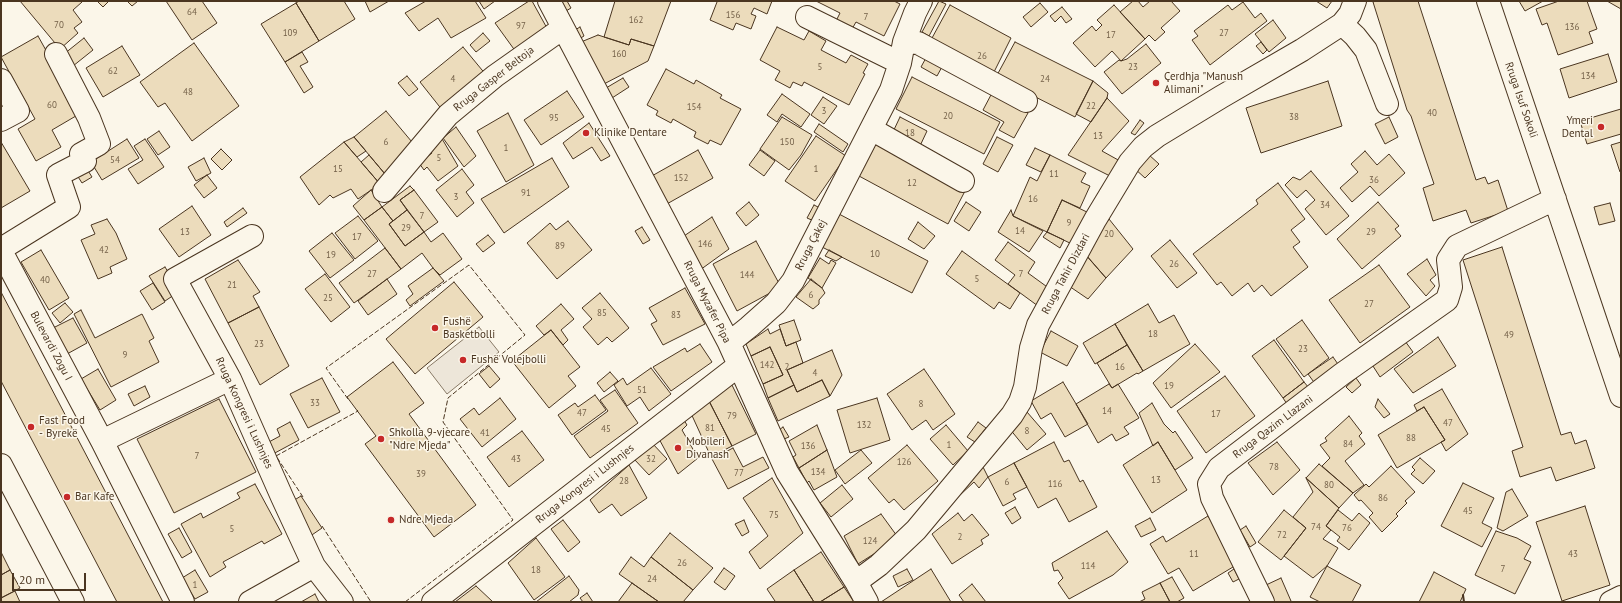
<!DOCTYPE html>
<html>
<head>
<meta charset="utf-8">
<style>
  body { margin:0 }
  #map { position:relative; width:1622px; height:603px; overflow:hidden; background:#fbf6e9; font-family:"PT Sans",sans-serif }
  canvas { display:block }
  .frame { position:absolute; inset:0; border:2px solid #4a3520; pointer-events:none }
  .scale { position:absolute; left:12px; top:573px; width:74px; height:18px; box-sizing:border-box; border:2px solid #4a3520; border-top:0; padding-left:5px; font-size:12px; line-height:14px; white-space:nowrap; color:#4a3520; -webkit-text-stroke:3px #fbf6e9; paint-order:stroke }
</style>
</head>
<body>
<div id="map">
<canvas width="1622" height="603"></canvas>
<div class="frame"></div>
<div class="scale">20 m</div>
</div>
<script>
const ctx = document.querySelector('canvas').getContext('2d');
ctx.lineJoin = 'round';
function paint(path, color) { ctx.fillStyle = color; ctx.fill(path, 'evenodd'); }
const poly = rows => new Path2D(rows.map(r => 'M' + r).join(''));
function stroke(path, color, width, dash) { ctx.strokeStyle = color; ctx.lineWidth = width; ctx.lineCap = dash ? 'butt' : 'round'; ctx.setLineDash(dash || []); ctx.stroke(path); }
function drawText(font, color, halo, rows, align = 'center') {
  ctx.font = font + ' "PT Sans",sans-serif'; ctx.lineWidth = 3; ctx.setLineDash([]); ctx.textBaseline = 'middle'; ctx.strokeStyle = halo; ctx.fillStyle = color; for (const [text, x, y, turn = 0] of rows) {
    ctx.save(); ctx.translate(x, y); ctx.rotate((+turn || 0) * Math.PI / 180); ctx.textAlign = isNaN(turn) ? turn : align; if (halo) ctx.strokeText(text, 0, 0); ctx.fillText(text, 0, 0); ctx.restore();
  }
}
const green = poly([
  [479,327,499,352,447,394,427,368,479,327]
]);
const building = poly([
  [20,1,81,1,82,2,73,10,82,22,74,28,78,33,60,49,20,1],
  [97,1,109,1,103,7,97,1],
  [127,1,138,1,132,6,127,1],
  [166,1,202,1,217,23,192,40,166,1],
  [299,1,344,1,355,19,319,41,296,3,299,1],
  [365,1,389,1,370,12,365,1],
  [426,1,475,1,486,18,451,38,438,18,419,31,405,13,426,1],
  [479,1,495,1,484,9,479,1],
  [529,1,532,1,548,30,516,52,495,23,529,1],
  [561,1,567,1,571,8,566,11,561,1],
  [615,1,671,1,654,46,631,39,629,45,604,37,615,1],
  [716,1,772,1,767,14,754,8,751,14,756,16,751,29,736,23,733,30,710,20,717,2,716,1],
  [816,1,894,1,900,4,884,36,856,22,852,29,836,21,840,13,816,1],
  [939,1,946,4,929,36,922,32,939,1],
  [1133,1,1138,1,1143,7,1150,1,1171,1,1180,11,1161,28,1165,32,1155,41,1149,35,1145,39,1120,12,1133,1],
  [1316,1,1332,1,1327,8,1316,1],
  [1376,1,1418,1,1476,180,1485,177,1488,184,1498,180,1508,211,1471,223,1466,210,1433,221,1423,188,1434,184,1411,116,1407,110,1373,2,1376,1],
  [1519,1,1543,1,1525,11,1519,1],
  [1559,1,1587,1,1597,29,1589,32,1593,43,1558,55,1547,23,1542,25,1536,9,1559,1],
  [1607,1,1621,1,1621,9,1607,1],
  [1243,2,1255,18,1261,13,1267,21,1210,65,1192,40,1198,36,1194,31,1228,5,1232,10,1243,2],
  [296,3,319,41,285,62,261,24,296,3],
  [1040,3,1048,12,1031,27,1023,17,1040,3],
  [950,5,1011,38,993,74,932,38,950,5],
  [1114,5,1145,39,1121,61,1112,51,1095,67,1073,43,1092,26,1096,31,1102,25,1097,20,1114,5],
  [1062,7,1072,19,1066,23,1061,16,1055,22,1050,16,1062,7],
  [1273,20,1286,38,1269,52,1255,34,1273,20],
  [580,27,584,36,579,39,575,30,580,27],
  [777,27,804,40,809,31,826,41,821,50,846,63,851,55,868,64,863,73,865,74,849,105,804,82,802,86,793,82,790,88,775,80,780,71,760,60,777,27],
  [483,33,490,41,476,52,470,45,483,33],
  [598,35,629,45,631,39,654,46,648,61,602,85,581,42,598,35],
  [38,36,81,113,52,130,61,147,36,161,18,129,35,119,1,57,38,36],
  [84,38,93,50,73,66,64,54,84,38],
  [1015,42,1093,81,1075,117,996,77,1015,42],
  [1261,42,1267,50,1263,54,1256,46,1261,42],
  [194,43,239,106,192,141,165,103,158,107,140,82,194,43],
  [1146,44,1161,63,1122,94,1104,72,1119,60,1121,61,1127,59,1146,44],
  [122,46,140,75,103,97,86,68,122,46],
  [463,47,487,76,443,111,420,82,463,47],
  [302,52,308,62,300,66,313,87,304,93,285,62,302,52],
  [1608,54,1617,82,1569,98,1560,69,1608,54],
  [927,56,943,65,937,76,921,67,927,56],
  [666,69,694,84,696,80,722,95,720,98,741,109,721,145,710,140,708,144,694,137,696,132,673,119,671,123,656,115,658,111,647,105,666,69],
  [407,76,418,89,409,96,398,83,407,76],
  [912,77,1000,122,984,154,896,109,912,77],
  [623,78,629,87,612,98,606,88,623,78],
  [1093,81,1108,93,1107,98,1091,122,1076,114,1093,81],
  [1328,81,1342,126,1261,153,1246,108,1328,81],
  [567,91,584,117,541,145,524,120,567,91],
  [992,93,1028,113,1014,138,999,130,1004,122,983,110,992,93],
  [782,94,810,114,801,127,782,114,777,122,767,115,782,94],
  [823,97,837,106,824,124,811,115,823,97],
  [1107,98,1129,121,1102,151,1120,161,1112,177,1068,155,1107,98],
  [1621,109,1621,134,1587,144,1580,121,1621,109],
  [386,111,417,148,385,174,354,137,386,111],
  [508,113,534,165,506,182,477,131,508,113],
  [782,117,812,135,801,155,789,170,760,149,782,117],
  [900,117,927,131,919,148,892,134,900,117],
  [1389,117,1398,137,1385,144,1375,124,1389,117],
  [1140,120,1144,123,1135,135,1131,133,1140,120],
  [589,123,610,156,601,161,592,147,573,159,563,143,589,123],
  [819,124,848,144,843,152,814,132,819,124],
  [456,127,476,156,464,167,443,138,456,127],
  [159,131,170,147,158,155,147,139,159,131],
  [816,136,846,156,815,201,785,181,816,136],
  [354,137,366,151,357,157,344,142,354,137],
  [441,137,458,166,438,181,427,167,424,170,419,163,432,153,427,147,441,137],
  [997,137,1013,145,998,172,983,164,997,137],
  [127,139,139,158,102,180,91,162,127,139],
  [145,139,164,167,138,184,128,169,143,160,134,146,145,139],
  [1,142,30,191,1,208,1,142],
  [344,142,380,184,358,199,351,189,333,198,330,195,319,205,300,177,344,142],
  [1621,142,1621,172,1620,172,1611,145,1621,142],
  [876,143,965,191,948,224,859,176,876,143],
  [1035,148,1050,155,1041,172,1026,165,1035,148],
  [221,149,232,160,222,170,211,159,221,149],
  [698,150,713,178,665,205,650,177,698,150],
  [760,150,775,161,764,176,749,165,760,150],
  [1365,151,1377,165,1389,154,1405,173,1379,196,1370,186,1352,202,1340,188,1358,172,1351,164,1365,151],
  [1148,154,1159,164,1145,178,1134,168,1148,154],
  [369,155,385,174,380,184,361,162,369,155],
  [1050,155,1086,173,1081,182,1090,186,1080,208,1062,200,1047,232,1013,216,1030,177,1037,181,1050,155],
  [204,158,211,173,196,181,188,167,204,158],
  [552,158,569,187,504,233,481,199,552,158],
  [85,166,92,177,82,183,75,172,85,166],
  [462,169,474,185,466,192,474,203,457,217,436,190,462,169],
  [1311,171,1349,216,1326,235,1305,209,1315,200,1306,190,1297,198,1285,185,1293,177,1300,180,1311,171],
  [207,175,217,188,204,198,194,185,207,175],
  [1278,183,1305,219,1291,230,1300,242,1293,247,1308,267,1271,296,1262,285,1254,292,1248,283,1232,296,1221,282,1217,285,1193,254,1258,204,1256,200,1278,183],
  [410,186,414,190,400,200,407,210,393,221,382,207,410,186],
  [371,190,382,207,364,220,353,206,371,190],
  [414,190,438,222,424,232,400,200,414,190],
  [1062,200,1091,214,1076,246,1047,232,1062,200],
  [749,202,759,215,746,226,736,213,749,202],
  [966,202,981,212,969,231,954,221,966,202],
  [1378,202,1399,226,1395,229,1401,236,1362,269,1337,239,1378,202],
  [1610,203,1615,221,1599,225,1594,207,1610,203],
  [814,205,820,208,814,221,807,218,814,205],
  [192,206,211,235,179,257,159,229,192,206],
  [382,207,393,221,389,224,405,246,424,232,431,242,443,233,462,259,440,275,433,268,422,253,401,269,364,220,382,207],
  [243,208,247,213,227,227,224,222,243,208],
  [407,210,424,232,405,246,389,224,407,210],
  [1011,210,1013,216,1043,231,1029,252,998,232,1011,210],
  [839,214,928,261,912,293,822,247,839,214],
  [358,216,378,241,355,259,335,233,358,216],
  [712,217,729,249,700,270,681,238,712,217],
  [107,219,116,233,127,259,110,267,112,273,98,279,81,240,95,234,91,225,107,219],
  [1109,219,1133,249,1106,278,1084,253,1109,219],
  [568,221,592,250,557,279,527,243,550,223,556,230,568,221],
  [918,222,935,236,924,249,908,239,918,222],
  [642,227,650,240,643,244,635,231,642,227],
  [1047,232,1064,240,1060,248,1043,237,1047,232],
  [332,233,354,260,330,278,309,251,332,233],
  [488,235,495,243,483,252,476,244,488,235],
  [1170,240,1197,273,1177,288,1151,256,1170,240],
  [756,241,781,287,737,311,713,264,756,241],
  [1008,242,1035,262,1028,273,1050,289,1038,306,1008,284,1015,275,995,260,1008,242],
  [1502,247,1561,435,1571,432,1575,444,1586,440,1595,468,1556,481,1551,467,1520,477,1512,451,1523,447,1463,260,1502,247],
  [385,248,401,269,354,303,339,283,385,248],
  [41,250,69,298,49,310,21,262,41,250],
  [829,250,842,257,836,261,825,256,829,250],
  [962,251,1020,293,1010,309,999,302,994,309,946,274,962,251],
  [1087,256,1106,278,1088,299,1066,284,1087,256],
  [820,258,829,264,831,260,836,263,822,288,808,278,820,258],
  [1427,259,1436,275,1430,280,1435,286,1426,296,1407,274,1427,259],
  [238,260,260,292,253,296,259,307,228,323,205,279,238,260],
  [1379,265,1410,307,1360,343,1329,300,1379,265],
  [165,267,180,291,165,301,149,276,165,267],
  [433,268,444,281,410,306,406,300,413,294,408,286,433,268],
  [325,274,350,307,331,322,305,289,325,274],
  [387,279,397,294,368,315,358,301,387,279],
  [811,279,822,288,825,293,819,300,819,304,813,309,796,297,811,279],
  [454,282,483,317,415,374,386,339,454,282],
  [153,283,165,302,152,310,140,291,153,283],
  [685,288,705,324,663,345,651,324,657,321,649,308,685,288],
  [1,292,163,602,117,602,1,381,1,292],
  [600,293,629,328,612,342,607,337,598,345,583,327,592,319,582,308,600,293],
  [65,303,73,312,60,323,52,313,65,303],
  [561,304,574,319,561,330,568,340,563,345,551,330,544,335,536,326,561,304],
  [1148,304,1159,323,1174,315,1190,344,1143,371,1115,324,1148,304],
  [259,307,289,366,260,385,228,323,259,307],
  [81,310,95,338,142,314,154,338,149,341,159,362,111,387,74,314,81,310],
  [73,318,87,343,67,354,53,328,73,318],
  [794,320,801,340,786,346,779,325,794,320],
  [1302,320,1329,358,1304,377,1276,339,1302,320],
  [1115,324,1127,345,1095,364,1083,343,1115,324],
  [768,329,770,334,780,329,786,346,796,342,803,363,787,370,794,385,768,398,763,384,783,375,770,347,751,356,746,344,768,329],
  [551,330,580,367,568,376,576,386,549,408,512,361,551,330],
  [1051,331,1078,346,1067,366,1040,352,1051,331],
  [1438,337,1456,366,1413,393,1394,369,1438,337],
  [1274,340,1304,382,1283,398,1252,356,1274,340],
  [1405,341,1413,352,1380,377,1371,363,1405,341],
  [700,344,712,362,671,391,653,367,685,348,687,352,700,344],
  [1195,344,1220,372,1171,408,1153,383,1195,344],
  [1127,345,1143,371,1138,374,1137,373,1112,388,1097,363,1127,345],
  [770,347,783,375,763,384,751,356,770,347],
  [832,350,842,375,830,396,822,380,797,392,787,370,832,350],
  [1333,357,1340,367,1316,385,1308,374,1333,357],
  [393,362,424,403,409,414,476,505,434,537,365,444,376,436,347,397,393,362],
  [489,366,500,379,490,388,479,374,489,366],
  [651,368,671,394,649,411,640,397,627,406,614,385,623,378,627,385,651,368],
  [98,369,116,400,100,410,81,379,98,369],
  [924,369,955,414,933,430,926,420,912,430,887,394,924,369],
  [610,372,618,381,604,392,597,383,610,372],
  [1225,376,1255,416,1206,453,1177,411,1225,376],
  [322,378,340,412,308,428,290,394,322,378],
  [1356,378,1361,385,1352,393,1346,387,1356,378],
  [822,380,830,396,778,421,768,398,794,385,797,392,822,380],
  [1063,382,1088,424,1065,437,1051,413,1041,419,1031,401,1063,382],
  [1304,382,1309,388,1287,404,1283,398,1304,382],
  [731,383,756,434,732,446,708,399,731,383],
  [1109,384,1112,388,1118,384,1139,418,1124,427,1129,434,1116,441,1112,434,1098,443,1076,404,1109,384],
  [145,386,150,397,134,406,128,394,145,386],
  [1442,389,1468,434,1446,451,1441,442,1445,440,1424,407,1417,411,1414,405,1442,389],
  [615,390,638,423,590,458,574,436,608,411,600,400,615,390],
  [595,395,606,410,572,435,558,415,575,403,578,407,595,395],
  [500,398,516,419,482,447,460,419,474,408,479,415,500,398],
  [877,398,890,440,850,453,837,410,877,398],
  [219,399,256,472,174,513,137,439,219,399],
  [708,399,732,446,711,457,689,409,708,399],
  [1378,399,1390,414,1384,418,1375,407,1378,399],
  [1152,403,1164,424,1173,433,1175,431,1193,458,1175,470,1158,442,1153,446,1139,413,1152,403],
  [1424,407,1445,440,1397,468,1378,435,1424,407],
  [1027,412,1046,434,1027,450,1009,428,1027,412],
  [1349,416,1362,433,1359,436,1365,444,1345,461,1364,485,1353,493,1322,466,1330,458,1320,445,1327,441,1325,438,1349,416],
  [682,417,687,425,682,430,698,458,678,474,658,437,682,417],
  [290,422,299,440,273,454,267,443,280,436,277,429,290,422],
  [978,422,986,428,975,442,967,437,978,422],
  [817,425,827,450,799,468,793,457,796,455,789,441,817,425],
  [946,425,968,451,953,465,930,439,946,425],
  [783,427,789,437,784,439,779,430,783,427],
  [522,431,544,460,509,487,487,457,522,431],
  [1054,442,1064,462,1069,460,1080,482,1083,480,1097,507,1069,522,1056,498,1038,508,1014,463,1054,442],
  [1158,442,1187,490,1152,513,1123,465,1158,442],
  [1277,442,1300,470,1273,495,1248,463,1277,442],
  [652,443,667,459,649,475,634,459,652,443],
  [907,445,938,481,904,510,894,499,889,503,868,478,907,445],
  [733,448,743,467,763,457,769,468,728,489,712,459,733,448],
  [827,450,837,477,814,490,809,481,807,483,799,468,827,450],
  [861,450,872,463,845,484,835,470,861,450],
  [1420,458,1435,471,1423,484,1411,474,1415,470,1412,467,1420,458],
  [980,461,988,477,979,488,974,482,960,495,954,490,980,461],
  [1014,463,1027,487,1013,494,1016,499,1003,506,988,477,1014,463],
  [1319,464,1353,493,1339,508,1306,478,1319,464],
  [629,465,647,498,621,516,612,504,599,513,590,500,629,465],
  [1391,466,1415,492,1405,501,1407,503,1396,514,1398,516,1382,532,1369,517,1373,513,1361,500,1359,501,1354,495,1366,484,1369,487,1391,466],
  [772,478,803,533,760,569,749,552,768,536,743,498,772,478],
  [1306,478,1339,508,1326,526,1331,530,1323,539,1338,548,1327,566,1313,578,1284,556,1306,528,1293,517,1313,492,1306,478],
  [1463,483,1494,498,1482,523,1492,528,1482,547,1441,526,1463,483],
  [255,484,282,534,264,544,262,541,223,562,226,567,210,577,181,524,201,513,203,518,240,498,237,493,255,484],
  [842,485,853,499,831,517,820,503,842,485],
  [1512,489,1528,516,1503,531,1497,528,1506,492,1512,489],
  [301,496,322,528,306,539,288,504,301,496],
  [1585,506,1610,585,1562,601,1536,522,1585,506],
  [1015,507,1021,518,1012,524,1005,513,1015,507],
  [1284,510,1306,528,1281,560,1258,542,1284,510],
  [1338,510,1352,521,1359,513,1370,523,1349,550,1337,541,1340,537,1326,526,1338,510],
  [958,513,964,521,972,514,989,535,981,540,983,544,952,564,932,534,958,513],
  [881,514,897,536,888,545,858,564,844,536,881,514],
  [1208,516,1238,564,1193,591,1179,568,1168,574,1150,544,1163,536,1166,542,1208,516],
  [1150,518,1156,530,1141,537,1135,526,1150,518],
  [563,520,580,542,568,552,551,529,563,520],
  [744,520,749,532,742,536,735,524,744,520],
  [1246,526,1256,543,1250,547,1240,530,1246,526],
  [179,528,192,552,182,558,168,534,179,528],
  [1107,531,1128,562,1113,575,1069,599,1058,583,1063,578,1058,570,1054,571,1052,563,1107,531],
  [1496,531,1517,538,1531,546,1524,559,1531,562,1515,594,1475,575,1496,531],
  [670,533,713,568,693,590,651,557,670,533],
  [536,538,565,577,534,600,508,563,536,538],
  [1,552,10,570,1,575,1,552],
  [821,552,844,587,820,602,814,602,794,570,821,552],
  [631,557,644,567,651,557,693,590,683,602,659,602,619,574,631,557],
  [1327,566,1361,585,1352,602,1320,602,1310,597,1327,566],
  [724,568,735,576,725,590,714,582,724,568],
  [907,569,913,580,898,587,893,576,907,569],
  [931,569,951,602,881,602,931,569],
  [1234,569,1239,579,1233,582,1228,573,1234,569],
  [10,570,20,588,1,598,1,575,10,570],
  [195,570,208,592,195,599,182,578,195,570],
  [794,570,814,602,774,602,775,601,767,589,794,570],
  [1434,572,1466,589,1460,602,1419,602,1434,572],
  [569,576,579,590,578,595,569,602,536,602,569,576],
  [1172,577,1184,598,1177,602,1170,602,1160,583,1172,577],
  [1281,578,1291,601,1289,602,1274,602,1266,585,1281,578],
  [632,583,659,602,618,602,632,583],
  [1160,583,1170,602,1139,602,1145,599,1142,592,1160,583],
  [972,584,986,602,964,602,959,595,972,584],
  [476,586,493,602,455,602,476,586],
  [844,587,854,602,820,602,844,587],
  [15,591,20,602,1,602,1,598,15,591],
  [587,593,593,602,583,602,580,598,587,593],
  [315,594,319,602,301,602,315,594]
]);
const minor = poly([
  [549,1,729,343,787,472,856,582,867,602],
  [1488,1,1621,396],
  [807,17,900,63],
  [1342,24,1355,36,1366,50,1387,104],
  [904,42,918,43,1026,101],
  [1,80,18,111,1,120],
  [871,129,963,181],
  [384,191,448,115,495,76,563,28],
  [252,236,175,279,230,379,282,497,314,566,342,602],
  [1,249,69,207,58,175,85,161,81,154,99,144,89,118,56,54],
  [1,251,102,441,183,602],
  [729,343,749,327,776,303,793,281,891,90,900,63,904,42,915,13,921,1],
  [102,441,230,379],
  [856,582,879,565,916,530,1012,415,1020,402,1025,387,1031,348,1038,325,1095,220,1130,162,1143,147,1157,136,1221,97,1302,50,1342,24,1350,14,1355,1],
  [250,602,314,566],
  [433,602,738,366],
  [1263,602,1212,498,1209,484,1219,468,1342,374,1447,300,1451,287,1448,260,1457,246,1555,199],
  [1611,602,1621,597]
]);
const major = poly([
  [1,465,73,602]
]);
const fence = poly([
  [348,399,326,368,469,265,525,335,448,398,443,422,513,520,405,602],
  [303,497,276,456,358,411,357,410],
  [322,526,371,602]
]);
const wall = poly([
  [1463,597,1463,595,1464,602]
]);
const markers = [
  [1156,83,4,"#c62828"],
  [1601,127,4,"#c62828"],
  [586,133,4,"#c62828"],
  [435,328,4,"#c62828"],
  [463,360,4,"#c62828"],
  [31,427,4,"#c62828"],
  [381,439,4,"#c62828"],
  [678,448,4,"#c62828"],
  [67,497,4,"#c62828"],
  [391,520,4,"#c62828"]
];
const numberNames = [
  ["64",192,12],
  ["156",733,15],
  ["7",866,17],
  ["162",636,20],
  ["70",59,25],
  ["97",521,26],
  ["136",1572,27],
  ["109",290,33],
  ["27",1224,33],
  ["17",1111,35],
  ["160",619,54],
  ["26",982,56],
  ["5",820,67],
  ["23",1133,67],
  ["62",113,71],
  ["134",1588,76],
  ["4",453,79],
  ["24",1045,79],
  ["48",188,92],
  ["60",52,105],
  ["22",1091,106],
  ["154",694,107],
  ["3",824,111],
  ["40",1432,113],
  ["20",948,116],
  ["38",1294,117],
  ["95",554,118],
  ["18",910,133],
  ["13",1098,136],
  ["6",386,142],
  ["150",787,142],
  ["1",506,148],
  ["5",439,158],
  ["54",115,160],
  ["15",338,169],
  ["1",816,169],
  ["11",1054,174],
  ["152",681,178],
  ["36",1374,180],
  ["12",912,183],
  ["91",526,193],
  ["3",456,197],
  ["16",1033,199],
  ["34",1325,205],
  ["7",422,216],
  ["9",1069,223],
  ["29",406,228],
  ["14",1020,231],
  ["13",185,232],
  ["29",1371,232],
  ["20",1109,234],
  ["17",357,237],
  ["146",705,244],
  ["89",560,246],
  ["42",104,250],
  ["10",875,254],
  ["19",331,255],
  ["26",1174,264],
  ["27",372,274],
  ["7",1021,274],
  ["144",747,275],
  ["5",977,279],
  ["40",45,280],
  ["21",232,285],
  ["6",811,295],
  ["25",328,298],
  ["27",1369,304],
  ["85",602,313],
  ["83",676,315],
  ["18",1153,334],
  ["49",1509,335],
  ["23",259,344],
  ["23",1303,349],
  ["9",125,355],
  ["142",767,365],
  ["2",787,367],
  ["16",1120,367],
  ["4",815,373],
  ["19",1169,386],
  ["51",642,390],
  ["33",315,403],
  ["8",921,404],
  ["14",1107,411],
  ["47",582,413],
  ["17",1216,414],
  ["79",732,416],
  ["47",1448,423],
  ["132",864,425],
  ["81",710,428],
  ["45",606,429],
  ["8",1027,431],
  ["41",485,433],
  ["88",1411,438],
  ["84",1348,444],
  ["1",949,445],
  ["136",808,446],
  ["7",197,456],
  ["43",516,459],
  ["32",651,459],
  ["126",904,462],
  ["78",1274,467],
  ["134",818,472],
  ["77",739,473],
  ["39",421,474],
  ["13",1156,480],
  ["28",624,481],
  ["6",1007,482],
  ["116",1055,484],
  ["80",1329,485],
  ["86",1383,498],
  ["45",1468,511],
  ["75",774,515],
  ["74",1316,527],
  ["76",1347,528],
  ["5",232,529],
  ["72",1282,535],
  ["2",960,537],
  ["124",870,541],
  ["11",1194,554],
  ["43",1573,554],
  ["26",682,563],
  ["114",1088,566],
  ["7",1503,569],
  ["18",536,570],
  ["24",652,579],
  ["1",195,585]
];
const poiNames = [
  ["Çerdhja \"Manush",1164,77],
  ["Alimani\"",1164,90],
  ["Ymeri",1593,121,"right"],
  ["Dental",1593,134,"right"],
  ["Klinike Dentare",594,133],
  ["Fushë",443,322],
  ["Basketbolli",443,335],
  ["Fushë Volejbolli",471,360],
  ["Fast Food",39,421],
  ["- Byrekë",39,434],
  ["Shkolla 9-vjecare",389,433],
  ["\"Ndre Mjeda\"",389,446],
  ["Mobileri",686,442],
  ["Divanash",686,455],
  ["Bar Kafe",75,497],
  ["Ndre Mjeda",399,520]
];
const streetNames = [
  ["Rruga Gasper Beltoja",494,79,-38],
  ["Rruga Isuf Sokoli",1521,100,71],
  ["Rruga Çakej",811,245,-63],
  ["Rruga Tahir Dizdari",1066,274,-62],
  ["Rruga Myzafer Pipa",707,302,63],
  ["Bulevardi Zogu I",51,346,62],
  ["Rruga Kongresi i Lushnjes",244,413,65],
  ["Rruga Qazim Llazani",1273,427,-37],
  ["Rruga Kongresi i Lushnjes",585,484,-38]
];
paint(green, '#ede6d9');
stroke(green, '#887966', 1);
paint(building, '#ecdcbc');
stroke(building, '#4a3520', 1);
stroke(minor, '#4a3520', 24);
stroke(major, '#4a3520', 24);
stroke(minor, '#fbf6e9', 22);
stroke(major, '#fbf6e9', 22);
stroke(fence, '#4a3520', 1, [5, 2]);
stroke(wall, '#4a3520', 2);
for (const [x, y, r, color] of markers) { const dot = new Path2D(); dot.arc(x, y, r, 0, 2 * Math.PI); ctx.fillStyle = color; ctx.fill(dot); stroke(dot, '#fbf6e9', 1.5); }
drawText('9px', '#725f47', null, numberNames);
drawText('11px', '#4a3520', '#fbf6e9', poiNames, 'left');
drawText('11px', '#4a3520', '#fbf6e9', streetNames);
</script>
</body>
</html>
